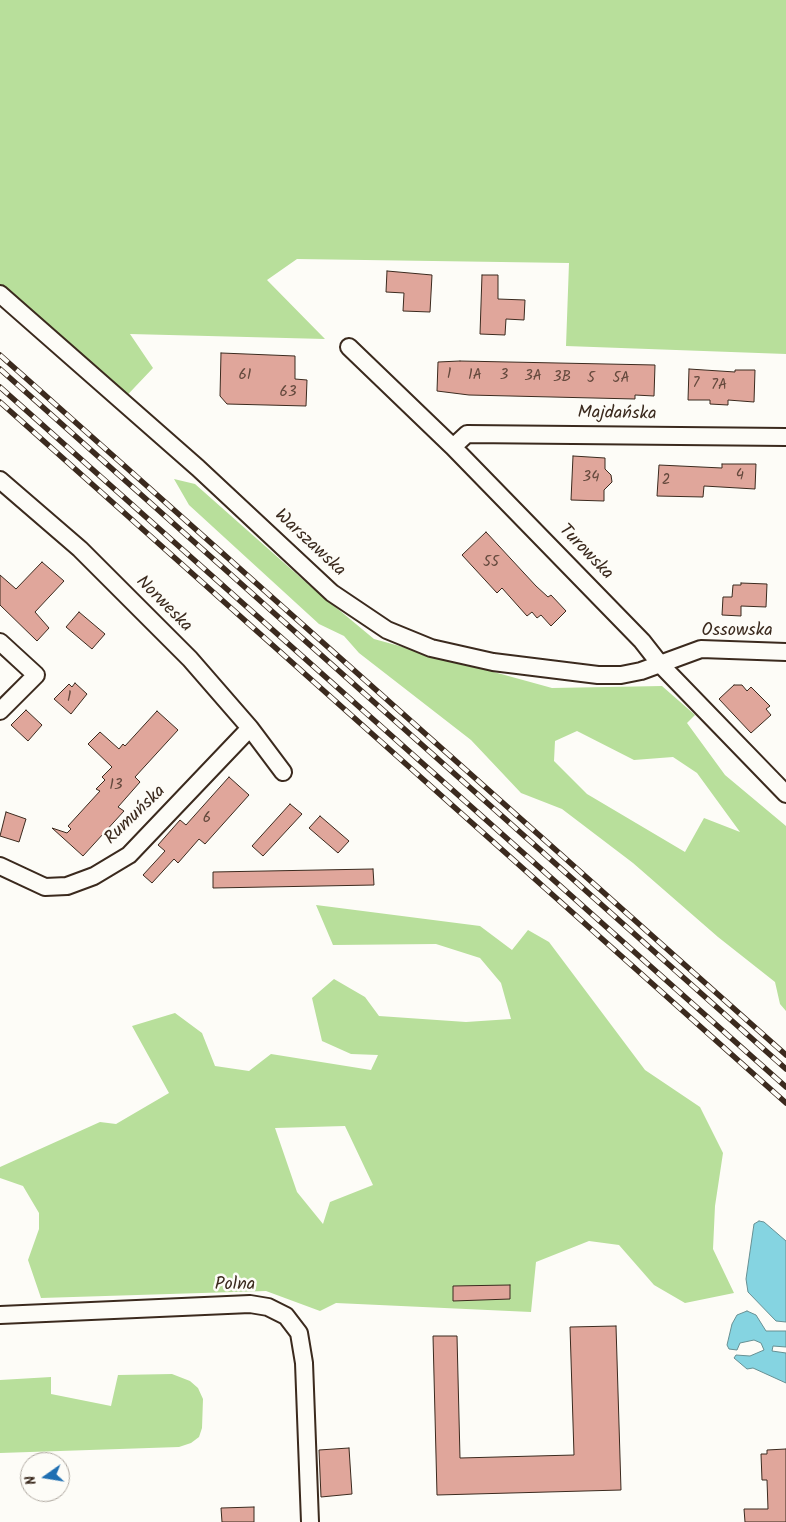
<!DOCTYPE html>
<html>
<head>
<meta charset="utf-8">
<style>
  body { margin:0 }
  #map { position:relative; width:786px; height:1522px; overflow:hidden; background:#fdfcf7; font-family:Kalam,sans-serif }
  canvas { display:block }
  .north { position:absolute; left:20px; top:1452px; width:50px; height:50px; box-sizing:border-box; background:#fdfcf7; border:1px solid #afa8a0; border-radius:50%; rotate:257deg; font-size:14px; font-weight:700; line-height:20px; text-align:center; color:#3b2a1e }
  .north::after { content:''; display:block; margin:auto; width:18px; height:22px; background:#1f6fb2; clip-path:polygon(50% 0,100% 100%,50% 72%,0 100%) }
</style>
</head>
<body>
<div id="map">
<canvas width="786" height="1522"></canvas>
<div class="north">N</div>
</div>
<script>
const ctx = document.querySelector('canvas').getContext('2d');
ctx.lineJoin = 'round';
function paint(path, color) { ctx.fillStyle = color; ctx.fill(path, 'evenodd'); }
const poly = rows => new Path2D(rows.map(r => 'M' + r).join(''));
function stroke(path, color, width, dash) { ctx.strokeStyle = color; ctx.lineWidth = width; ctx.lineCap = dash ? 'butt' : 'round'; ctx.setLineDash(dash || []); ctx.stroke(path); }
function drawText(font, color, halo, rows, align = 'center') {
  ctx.font = font + ' Kalam,sans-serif'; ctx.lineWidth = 5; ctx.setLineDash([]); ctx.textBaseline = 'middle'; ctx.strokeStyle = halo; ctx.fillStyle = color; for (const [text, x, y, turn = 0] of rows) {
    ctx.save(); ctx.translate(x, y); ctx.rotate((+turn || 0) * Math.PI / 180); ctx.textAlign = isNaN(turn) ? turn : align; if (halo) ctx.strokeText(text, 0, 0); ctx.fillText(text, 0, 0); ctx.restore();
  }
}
const green = poly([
  [0,0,786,0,786,354,566,346,569,263,297,259,267,280,325,339,130,334,153,368,116,407,0,306],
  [174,479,195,484,309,585,374,639,552,688,662,686,695,715,687,723,725,775,786,826,786,1011,780,1004,775,982,718,937,633,863,562,809,521,793,471,740,359,653,344,636,319,624,189,505],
  [577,731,634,760,673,757,697,773,740,832,704,818,685,852,587,794,554,761,555,741],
  [316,905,480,926,512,950,528,930,549,942,645,1070,700,1107,723,1153,715,1206,713,1249,734,1293,685,1303,654,1285,619,1245,589,1241,536,1262,531,1312,336,1303,320,1311,266,1291,41,1298,28,1260,39,1229,39,1213,23,1186,0,1178,0,1167,100,1122,116,1124,169,1093,132,1026,175,1013,202,1033,215,1066,249,1071,271,1054,371,1070,378,1055,351,1054,322,1041,312,998,334,979,365,997,379,1016,466,1022,511,1019,501,983,480,958,436,944,333,945],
  [345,1126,373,1185,330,1202,323,1224,297,1192,275,1128],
  [172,1374,190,1381,198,1388,203,1399,202,1428,199,1437,191,1443,179,1447,0,1453,0,1380,51,1377,51,1394,111,1406,118,1375]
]);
const water = poly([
  [759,1221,764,1222,786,1241,786,1322,776,1321,748,1292,746,1279,754,1224,759,1221],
  [747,1311,756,1315,766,1331,786,1331,786,1347,773,1346,772,1351,786,1353,786,1383,753,1368,747,1369,734,1358,736,1355,750,1356,764,1350,761,1343,754,1340,740,1343,737,1350,729,1349,727,1345,732,1324,737,1315,747,1311]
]);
const building = poly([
  [387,271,432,275,430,312,403,311,404,293,386,292,387,271],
  [482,275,498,275,498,299,525,300,524,320,506,319,505,335,480,334,482,275],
  [221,353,295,356,295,379,307,380,306,406,227,404,220,396,221,353],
  [460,361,655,365,654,396,635,395,635,399,469,395,437,391,438,362,460,361],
  [689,369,735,372,735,370,755,370,754,402,728,400,728,405,710,404,710,400,688,400,689,369],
  [573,456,605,458,605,469,611,475,612,482,604,490,604,501,571,500,573,456],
  [722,464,756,464,755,489,704,486,703,497,657,496,659,465,722,468,722,464],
  [486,532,536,586,548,597,551,595,566,611,551,626,541,615,537,618,532,612,527,616,502,588,497,593,462,555,486,532],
  [42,562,64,581,35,612,49,628,37,641,0,605,0,575,16,589,42,562],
  [741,583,767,584,766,607,741,606,741,616,722,615,723,597,732,597,733,585,741,585,741,583],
  [79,612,105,634,92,649,66,627,79,612],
  [75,683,87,694,71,714,54,699,69,684,72,687,75,683],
  [734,685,742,685,747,691,751,687,770,706,766,709,771,715,751,733,719,699,734,685],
  [26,710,42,725,28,741,11,725,26,710],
  [157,711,178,730,135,777,140,782,118,807,124,811,83,856,52,828,67,833,71,829,68,826,100,791,96,789,105,780,102,777,112,767,88,744,100,732,119,749,123,744,125,746,157,711],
  [229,777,249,795,205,844,199,839,178,863,174,859,152,883,143,875,165,851,158,845,180,820,186,825,229,777],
  [290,804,302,814,263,856,252,846,290,804],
  [6,812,26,819,19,842,0,836,6,812],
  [320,816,349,841,338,853,309,828,320,816],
  [373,869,374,885,213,888,213,872,373,869],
  [510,1285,510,1299,453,1301,453,1286,510,1285],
  [616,1326,621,1490,437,1495,433,1336,457,1336,460,1458,574,1455,570,1327,616,1326],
  [349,1448,352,1494,321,1497,319,1450,349,1448],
  [786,1449,786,1522,745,1522,744,1509,768,1509,767,1480,762,1480,761,1454,767,1454,767,1450,786,1449],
  [254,1507,254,1522,222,1522,221,1508,254,1507]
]);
const minor = poly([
  [0,294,198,468,332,593,387,630,431,648,493,662,598,675,621,675,641,671,701,649,786,652],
  [349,347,453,447,642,641,660,664,786,794],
  [453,447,467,434,786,437],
  [0,480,80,549,190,659,250,728,283,772],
  [0,642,36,675,0,711],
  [0,866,45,887,67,886,94,876,129,855,250,728],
  [0,1315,250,1304,268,1307,286,1316,299,1333,304,1363,310,1522]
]);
const rail = poly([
  [0,355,786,1055],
  [0,369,786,1069],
  [0,387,786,1087],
  [0,402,786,1103]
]);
const numberNames = [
  ["1",449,375],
  ["61",245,376],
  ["1A",475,376],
  ["3",504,376],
  ["3A",533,377],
  ["3B",562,378],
  ["5",591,379],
  ["5A",621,379],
  ["7",696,384],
  ["7A",719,386],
  ["63",288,393],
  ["4",740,476],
  ["34",591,478],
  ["2",666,481],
  ["55",491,563],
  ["1",69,698],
  ["13",116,786],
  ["6",207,819]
];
const streetNames = [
  ["Majdańska",617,415,1],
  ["Warszawska",309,544,43],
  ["Turowska",585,553,46],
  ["Norweska",163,605,45],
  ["Ossowska",737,632],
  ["Rumuńska",136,816,-44],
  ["Polna",235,1286]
];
paint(green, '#b8df9b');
paint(water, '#85d4e1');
stroke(water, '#679093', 1);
paint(building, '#e0a69b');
stroke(building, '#3b2a1e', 1);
stroke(minor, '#3b2a1e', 20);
stroke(minor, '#fdfcf7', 16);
stroke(rail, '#3b2a1e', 5.5);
stroke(rail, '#fdfcf7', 4, [11]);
drawText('15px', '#64493d', null, numberNames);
drawText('18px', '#3b2a1e', '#fdfcf7', streetNames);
</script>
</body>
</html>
